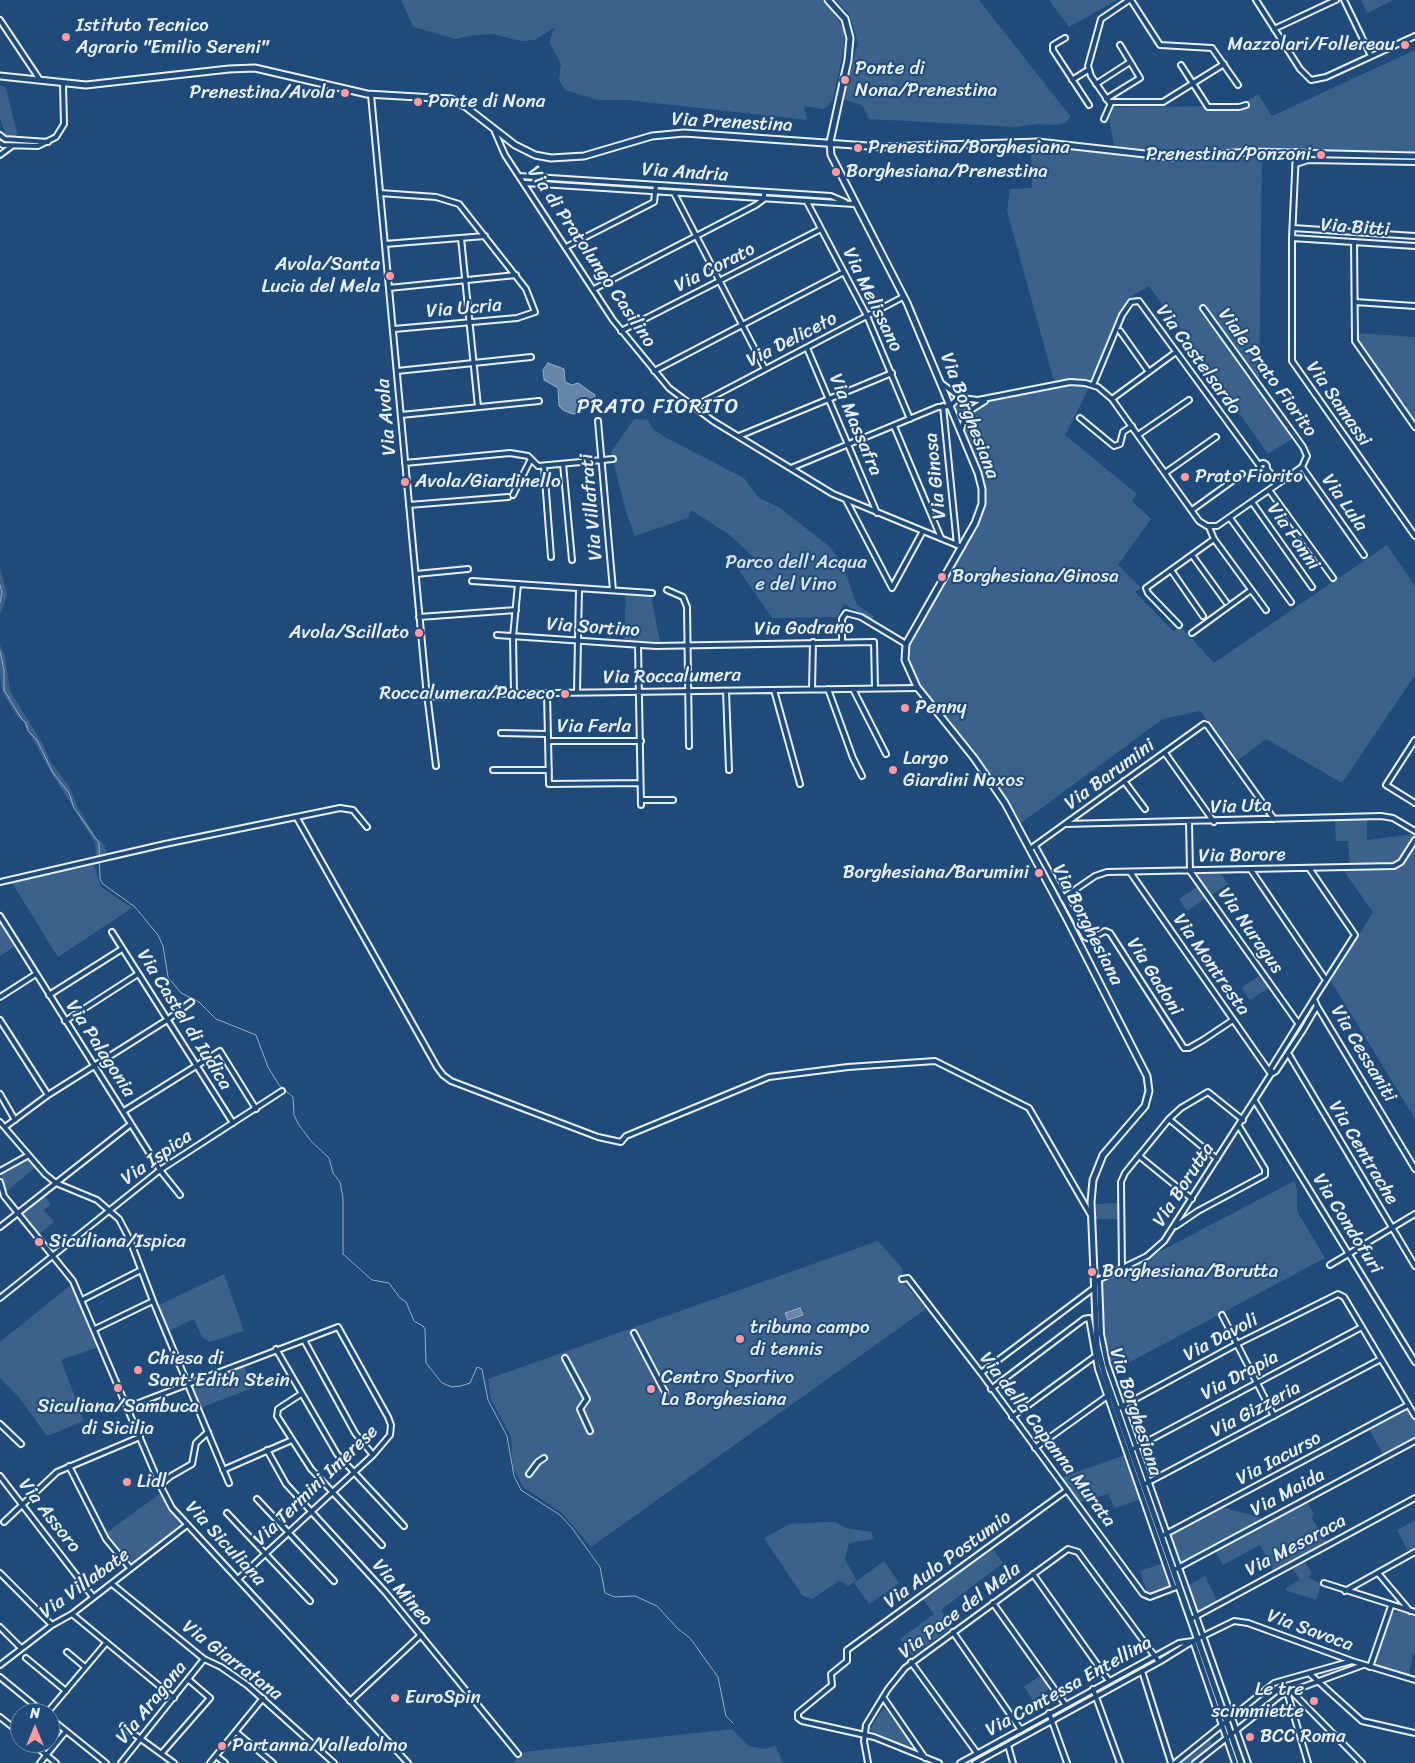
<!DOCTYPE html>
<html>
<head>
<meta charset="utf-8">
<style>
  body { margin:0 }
  #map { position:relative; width:1415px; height:1763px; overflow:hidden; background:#1f4a7a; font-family:Sriracha,sans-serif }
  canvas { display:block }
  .north { position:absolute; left:10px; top:1703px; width:50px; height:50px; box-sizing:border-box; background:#1f4a7a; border:1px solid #6f8dac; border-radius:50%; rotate:0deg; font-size:14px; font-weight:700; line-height:20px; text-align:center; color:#e8f1f8 }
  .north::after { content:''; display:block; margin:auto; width:18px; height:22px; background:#ff9aa2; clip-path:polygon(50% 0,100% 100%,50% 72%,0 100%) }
</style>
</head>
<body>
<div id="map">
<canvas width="1415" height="1763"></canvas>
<div class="north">N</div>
</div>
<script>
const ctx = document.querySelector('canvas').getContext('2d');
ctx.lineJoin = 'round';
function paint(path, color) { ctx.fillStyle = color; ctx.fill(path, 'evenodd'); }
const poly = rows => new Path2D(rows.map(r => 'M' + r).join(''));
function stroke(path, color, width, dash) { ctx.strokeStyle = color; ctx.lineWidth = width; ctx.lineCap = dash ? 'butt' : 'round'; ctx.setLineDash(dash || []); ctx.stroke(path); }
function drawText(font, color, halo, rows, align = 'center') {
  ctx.font = font + ' Sriracha,sans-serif'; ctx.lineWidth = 4; ctx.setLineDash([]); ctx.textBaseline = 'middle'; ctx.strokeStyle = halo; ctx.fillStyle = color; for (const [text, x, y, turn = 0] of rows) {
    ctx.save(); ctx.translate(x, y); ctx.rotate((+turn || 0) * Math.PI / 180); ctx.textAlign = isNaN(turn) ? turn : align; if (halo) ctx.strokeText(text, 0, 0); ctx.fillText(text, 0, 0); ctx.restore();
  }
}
const green = poly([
  [401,0,823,0,831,9,844,30,844,47,833,99,828,106,823,109,804,106,807,120,626,100,598,100,565,90,559,80,561,64,549,42,555,27,535,40,521,41,493,34,474,35,456,39,413,27],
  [836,0,979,0,1071,117,1065,123,1055,125,1038,124,1015,127,869,119,862,105,843,99,858,43,849,14],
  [1049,0,1117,0,1069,27],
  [1361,0,1393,0,1367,13],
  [1415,50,1415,152,1235,149,1180,154,1114,146,1109,119,1114,107,1239,106,1258,94,1272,116],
  [0,86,6,87,17,133,16,137,3,134,5,133,0,118],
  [1031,146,1166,160,1219,160,1262,156,1259,391,1293,438,1268,454,1149,286,1130,297,1117,316,1087,392,1065,435,1137,494,1132,501,1151,519,1118,565,1141,588,1135,592,1174,632,1179,625,1214,663,1387,545,1415,586,1415,675,1342,783,1266,739,1238,760,1200,711,1163,719,1021,823,1004,796,917,687,904,653,980,511,982,487,950,406,961,398,987,400,1055,385,1007,211,1010,189,1032,188],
  [525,178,640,185,640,189,527,180],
  [680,188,752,192,752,196,680,191],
  [1356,333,1415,337,1415,420,1405,407,1407,405,1405,402,1401,402,1395,394,1404,391,1394,394,1356,341],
  [634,419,648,420,652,428,663,436,744,478,759,498,780,508,829,546,842,563,857,605,874,616,872,620,844,604,837,617,772,618,738,569,755,559,730,535,691,510,688,518,635,536,626,512,611,452],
  [0,568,7,595,0,615],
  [626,593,651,595,660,642,624,641],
  [0,645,5,656,10,691,43,744,50,761,69,786,77,805,96,838,104,844,107,854,96,857,95,843,48,767,23,722,17,716,7,700,2,690,0,675],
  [1367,816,1367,840,1415,834,1415,1119,1331,981,1373,912,1341,867,1350,867,1348,841,1336,841,1335,821,1337,818],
  [94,865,101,887,132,908,58,957,12,883],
  [1195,874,1221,874,1228,884,1210,896],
  [1197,887,1205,899,1187,911,1179,899],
  [0,921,15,946,0,956],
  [1259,976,1268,988,1250,1000,1241,988],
  [1312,1007,1315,1007,1314,1009,1275,1066],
  [27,1156,36,1167,6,1192,0,1172],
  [1294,1181,1297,1188,1297,1211,1325,1258,1113,1371,1105,1333,1102,1282],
  [45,1196,51,1205,44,1210,54,1222,39,1234,23,1213],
  [1118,1203,1118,1219,1096,1219,1096,1204],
  [878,1241,903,1269,901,1276,904,1283,926,1309,591,1547,562,1513,523,1487,513,1468,511,1437,491,1399,488,1379],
  [224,1274,244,1331,210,1342,202,1337,194,1319,169,1331,159,1305],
  [72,1284,102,1346,61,1360,84,1421,47,1436,18,1396,0,1378,0,1342],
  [243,1364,253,1388,200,1408,191,1384],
  [1408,1408,1415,1420,1415,1438,1384,1456,1369,1429],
  [1125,1455,1141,1499,1115,1508,1108,1494,1081,1502,1060,1478],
  [161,1493,181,1523,179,1529,134,1563,126,1560,106,1533],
  [1308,1503,1314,1514,1311,1517,1327,1542,1273,1571,1260,1545,1223,1565,1215,1551],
  [1222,1507,1266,1519,1180,1565,1170,1535],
  [1415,1520,1415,1548,1408,1552,1397,1530],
  [823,1522,835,1522,846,1528,872,1532,873,1539,849,1543,845,1559,856,1580,849,1586,839,1581,812,1599,802,1595,764,1538,790,1524],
  [992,1548,1003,1563,941,1610,952,1627,912,1656,900,1639,934,1614,923,1599],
  [884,1561,899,1583,869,1604,854,1583],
  [1305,1562,1312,1573,1308,1577,1321,1584,1316,1600,1287,1591,1286,1588,1300,1580,1293,1569],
  [1164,1563,1172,1586,1148,1595,1140,1571],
  [1205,1576,1217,1601,1197,1612,1188,1586],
  [1398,1611,1415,1616,1415,1654,1413,1653,1409,1675,1374,1665,1390,1615],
  [1151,1660,1154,1660,1153,1663,1097,1693,1098,1689],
  [1347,1665,1353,1666,1322,1677,1321,1675,1321,1672],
  [1041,1675,1051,1688,1033,1700,1024,1687],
  [1093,1693,1093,1696,1054,1717,1052,1716],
  [884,1707,912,1745,911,1748,869,1730],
  [1046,1718,1048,1718,1048,1721,970,1763,962,1763],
  [732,1729,749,1746,765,1749,775,1745,783,1763,512,1763,524,1752],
  [1210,1738,1212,1745,1190,1763,1179,1763]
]);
const water = poly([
  [548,363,564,369,565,382,572,385,578,383,595,395,594,402,579,413,572,414,563,410,559,406,558,388,544,380,543,370,548,363],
  [800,1308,803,1315,788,1320,785,1313,800,1308]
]);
const stream = poly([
  [0,585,2,592,0,603],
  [0,651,4,670,4,690,21,718,26,723,28,731,37,740,53,773,69,793,74,808,99,843,100,879,103,884,135,907,158,935,163,946,168,977,181,993,199,1002,216,1019,256,1035,268,1067,279,1085,293,1097,294,1115,299,1125,311,1141,329,1158,333,1173,340,1182,343,1198,343,1254,372,1280,389,1283,400,1298,406,1302,414,1321,423,1326,425,1329,426,1363,442,1383,452,1387,461,1386,470,1383,477,1367,482,1369,488,1400,507,1436,514,1476,521,1490,560,1515,572,1528,600,1567,605,1593,615,1597,635,1596,657,1606,678,1629,690,1638,718,1677,726,1716,733,1723]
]);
const street = poly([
  [1129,0,1101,19,1088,66,1091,76,1109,102,1163,102,1224,64],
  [1131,0,1160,45,1212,48,1238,85],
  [1256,0,1300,69,1311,80,1326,77,1415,36],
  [1344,0,1371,56],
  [0,20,40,80],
  [1274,29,1336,0],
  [1065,38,1053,45,1053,50,1089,105],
  [1181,65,1208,107,1239,107,1246,105],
  [1072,80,1088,70],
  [1096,84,1130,62],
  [371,95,426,686,436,766],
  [1106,99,1140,78,1120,45],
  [1104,119,1111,103],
  [495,132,505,155,613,320,669,388,713,421,833,494,962,547],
  [0,135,5,139,48,142],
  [0,143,3,145,38,146,56,137,64,124,63,84],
  [1296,152,1292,238,1292,361,1415,536],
  [0,155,12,146],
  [1296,164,1308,160,1415,162],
  [519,176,831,196,845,202],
  [525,183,854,204],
  [380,193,436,197,459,204,526,289,535,312,517,318,394,329],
  [674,193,765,369],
  [807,202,867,316,910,419],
  [1293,228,1415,236],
  [461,238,478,407],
  [1292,238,1415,246],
  [1354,242,1355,341,1415,427],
  [385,244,485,236],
  [566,247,654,202,656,185],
  [389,288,516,275],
  [594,289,756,205,764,199,764,192],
  [1355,302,1415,306],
  [621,331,821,229],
  [1120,331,1149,372],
  [807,348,877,513],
  [397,371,531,357],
  [654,371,844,272],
  [941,383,961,398,978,400,1070,382,1085,383,1098,387,1112,399,1199,521,1207,526,1217,526,1302,467,1307,456,1303,447,1203,308],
  [1093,385,1122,315,1131,302,1139,301,1259,465],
  [1112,399,1176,352],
  [943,406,957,545],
  [693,407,903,297],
  [401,415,539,401],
  [1080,418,1114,446,1120,444,1123,432,1132,426],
  [598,421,613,590],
  [894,426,941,538],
  [961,430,966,413,985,401],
  [1138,435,1189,400],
  [739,436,892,373],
  [405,463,510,453,528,456,538,466,613,459],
  '1259 467a4 4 0 1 1 8 0a4 4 0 1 1-8 0Z',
  [563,464,572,560],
  [544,466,551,557],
  [1302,467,1364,555],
  [791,468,938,407,950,406,959,397],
  [1266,468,1279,483],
  [1165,473,1216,437],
  [1269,490,1333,578],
  [513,495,531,459],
  [846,500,892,588,923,531],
  [1252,502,1312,587],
  [409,505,508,497],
  [1192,510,1242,474],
  [1230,518,1291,602],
  [1214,539,1266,610],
  [1192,555,1226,602],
  [1171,570,1203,616],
  [416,574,468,569],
  [472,581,652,593],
  [667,590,683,597,687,607,689,746],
  [419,617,516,610],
  [1179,625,1148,593,1146,588,1214,539,1209,527],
  [1192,633,1251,590],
  [497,635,656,646,874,642,875,688],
  [842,642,842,619,846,613,861,617,906,644],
  [638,645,641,805],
  [812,689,813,642],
  [828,689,853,758,862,776],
  [853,689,886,754],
  [774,690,800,784],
  [726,691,729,770],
  [577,692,579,588],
  [514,693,513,637,518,584],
  [547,693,549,784,640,783],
  [428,695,438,697,481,694,918,688],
  [501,733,548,734],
  [1415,740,1386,785,1415,803],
  [548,741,641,741],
  [1165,753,1214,822],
  [493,770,549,770],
  [1124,781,1145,809],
  [641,800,673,800],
  [297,818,437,1067,443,1075,451,1081,598,1137,621,1142,626,1136,769,1077,848,1067,935,1061,1029,1108,1092,1217],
  [1189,822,1190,871,1298,1023],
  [1065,824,1381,816,1393,818,1415,831],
  [1035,846,1085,937,1090,939,1105,931,1110,933,1184,1048,1189,1048,1203,1040,1233,1020],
  [1030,849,1204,724,1207,725,1274,819],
  [1251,870,1326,980],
  [1130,872,1271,1074],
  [0,882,165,844,340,808,353,810,367,827],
  [1063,898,1095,876,1107,872,1394,866,1401,862,1415,840],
  [0,916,160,1170,180,1195],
  [112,932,233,1123],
  [49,995,122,949],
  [0,997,36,974],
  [1317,1006,1415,1169],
  [0,1020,48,1095],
  [65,1021,138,974],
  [1288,1053,1415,1266],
  [1271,1074,1271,1068,1314,999],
  [0,1094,15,1120],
  [1255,1101,1415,1362],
  [124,1111,220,1051,256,1109],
  [1169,1119,1217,1159],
  [0,1122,45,1174,56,1183,97,1200,119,1219,130,1240,153,1301,229,1483],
  [5,1127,48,1095,167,1020,191,1002],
  [1139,1156,1192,1199],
  [0,1171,27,1156],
  [0,1182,4,1196,73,1281,160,1485,172,1508,408,1763],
  [1176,1226,1198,1211,1265,1175,1265,1169,1239,1126],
  [0,1227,131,1124],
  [1330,1265,1415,1214],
  [1122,1269,1121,1182,1125,1173,1169,1119,1181,1108,1208,1092,1243,1120],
  [902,1279,908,1278,981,1373,1143,1594,1150,1597,1179,1586],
  [1099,1280,1101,1334,1107,1364,1248,1763],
  [1094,1282,1147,1256,1164,1241,1271,1074,1276,1071,1303,1030,1317,1006,1314,999,1355,935,1309,868],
  [0,1298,160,1170,282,1091],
  [82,1300,141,1270],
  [1222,1315,1274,1416],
  [95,1329,153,1301],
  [634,1333,665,1392],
  [304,1340,355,1433,373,1455],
  [276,1349,337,1454,404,1526],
  [565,1358,587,1399,580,1409,590,1431],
  [981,1373,1094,1288],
  [991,1389,1084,1319,1089,1318,1098,1369,1174,1588],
  [301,1394,278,1409,277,1416,311,1469,382,1545],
  [128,1407,338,1327,388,1417,391,1425,390,1435,373,1455,238,1579],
  [1117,1409,1237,1344,1338,1294,1344,1297,1415,1416],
  [1012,1417,1094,1357],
  [0,1424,21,1444],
  [1035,1448,1109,1395],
  [267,1450,286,1484,386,1593,518,1754],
  [1131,1450,1362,1327],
  [69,1466,106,1539,130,1568],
  [223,1470,292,1440],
  [529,1474,538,1462,544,1458],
  [0,1476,93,1597],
  [160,1485,171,1476,192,1464,196,1443,208,1432],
  [1143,1485,1381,1359],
  [257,1499,334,1581],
  [227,1513,310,1601],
  [4,1522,57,1472,140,1437],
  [1162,1536,1408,1405],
  [1174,1570,1415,1441],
  [0,1573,52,1625],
  [1378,1573,1410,1611],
  [1033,1574,1109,1681],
  [1324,1583,1415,1612],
  [112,1584,204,1659,221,1667,247,1685,334,1763],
  [1345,1591,1415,1552],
  [993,1603,1065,1704],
  [72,1614,174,1698],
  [1191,1619,1415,1498],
  [0,1627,21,1648],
  [953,1632,1021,1730],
  [1193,1641,1235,1763],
  [67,1652,85,1667],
  [26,1658,66,1691],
  [911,1662,977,1753],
  [0,1665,52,1625,72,1614,187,1525],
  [1370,1667,1391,1606],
  [1142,1671,1171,1763],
  [1310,1674,1362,1721,1415,1733],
  [0,1677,44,1713],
  [1093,1689,1120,1763],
  [1291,1691,1362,1763],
  [1287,1692,1308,1763],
  [883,1697,925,1758],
  [350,1701,421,1635],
  [47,1713,106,1643],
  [1049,1713,1067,1763],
  [0,1717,20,1733],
  [50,1718,106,1763],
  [123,1726,174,1763],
  [236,1732,273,1763],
  [32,1743,56,1763],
  [1008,1745,1013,1763],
  [162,1753,210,1698,189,1680],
  [216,1756,225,1763],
  [40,1763,66,1731],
  [121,1763,204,1659],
  [210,1763,263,1698],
  [868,1763,864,1741,866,1725,888,1689,905,1668,1068,1549,1078,1552,1159,1662],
  [939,1763,874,1737,802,1721,798,1718,798,1713,832,1685,831,1674,847,1661,847,1650,1067,1490],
  [960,1763,1179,1643,1193,1641],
  [975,1763,1159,1662,1193,1641,1234,1621,1248,1623,1352,1661,1415,1680],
  [1175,1763,1274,1683,1352,1661],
  [1195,1763,1281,1695,1363,1665]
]);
const secondary = poly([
  [828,0,845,19,850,38,848,60,830,142,831,155,907,303,978,473,982,489,982,504,975,523,906,644,905,660,917,687,974,758,1005,803,1067,919,1147,1076,1149,1091,1145,1106,1103,1155,1093,1180,1091,1202,1097,1345,1104,1373,1241,1763],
  [0,76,86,85,229,69,255,68,367,94,451,99,466,107,515,145,535,155,551,158,584,156,652,136,684,133,882,147,1038,142,1172,157,1251,152,1415,156]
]);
const markers = [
  [66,37,5,"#ff9aa2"],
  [1405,45,5,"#ff9aa2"],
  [845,80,5,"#ff9aa2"],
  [345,93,5,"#ff9aa2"],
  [418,102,5,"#ff9aa2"],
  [858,148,5,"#ff9aa2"],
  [1321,155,5,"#ff9aa2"],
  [836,172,5,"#ff9aa2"],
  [390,276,5,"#ff9aa2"],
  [1185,477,5,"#ff9aa2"],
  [405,482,5,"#ff9aa2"],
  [942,577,5,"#ff9aa2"],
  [419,633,5,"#ff9aa2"],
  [565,694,5,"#ff9aa2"],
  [905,708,5,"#ff9aa2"],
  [893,770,5,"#ff9aa2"],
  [1039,873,5,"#ff9aa2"],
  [39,1242,5,"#ff9aa2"],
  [1092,1272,5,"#ff9aa2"],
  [740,1339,5,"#ff9aa2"],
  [138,1370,5,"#ff9aa2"],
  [118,1388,5,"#ff9aa2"],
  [651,1389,5,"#ff9aa2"],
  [127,1482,5,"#ff9aa2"],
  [395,1698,5,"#ff9aa2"],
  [1314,1701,5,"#ff9aa2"],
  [1250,1737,5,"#ff9aa2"],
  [222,1746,5,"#ff9aa2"]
];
const poiNames = [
  ["Istituto Tecnico",76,26],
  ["Agrario \"Emilio Sereni\"",76,48],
  ["Mazzolari/Follereau",1395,45,"right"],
  ["Ponte di",855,69],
  ["Nona/Prenestina",855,91],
  ["Prenestina/Avola",335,93,"right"],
  ["Ponte di Nona",428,102],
  ["Prenestina/Borghesiana",868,148],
  ["Prenestina/Ponzoni",1311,155,"right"],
  ["Borghesiana/Prenestina",846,172],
  ["Avola/Santa",380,265,"right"],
  ["Lucia del Mela",380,287,"right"],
  ["Prato Fiorito",1195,477],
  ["Avola/Giardinello",415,482],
  ["Borghesiana/Ginosa",952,577],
  ["Avola/Scillato",409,633,"right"],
  ["Roccalumera/Paceco",555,694,"right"],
  ["Penny",915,708],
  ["Largo",903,759],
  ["Giardini Naxos",903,781],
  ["Borghesiana/Barumini",1029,873,"right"],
  ["Siculiana/Ispica",49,1242],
  ["Borghesiana/Borutta",1102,1272],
  ["tribuna campo",750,1328],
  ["di tennis",750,1350],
  ["Chiesa di",148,1359],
  ["Sant'Edith Stein",148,1381],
  ["Centro Sportivo",661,1378],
  ["La Borghesiana",661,1400],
  ["Siculiana/Sambuca",118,1407,"center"],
  ["di Sicilia",118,1429,"center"],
  ["Lidl",137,1482],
  ["Le tre",1304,1690,"right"],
  ["scimmiette",1304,1712,"right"],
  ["EuroSpin",405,1698],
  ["BCC Roma",1260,1737],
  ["Partanna/Valledolmo",232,1746]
];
const streetNames = [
  ["Via Prenestina",732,123,3],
  ["Via Andria",685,173,4],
  ["Via Bitti",1355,228,4],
  ["Via di Pratolungo Casilino",591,257,56],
  ["Via Corato",715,268,-27],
  ["Via Melissano",872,300,64],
  ["Via Ucria",464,309,-5],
  ["Via Deliceto",792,340,-27],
  ["Via Castelsardo",1198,360,54],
  ["Viale Prato Fiorito",1267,373,54],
  ["Via Samassi",1338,404,55],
  ["Via Borghesiana",969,416,69],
  ["Via Avola",387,417,-95],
  ["Via Massafra",855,425,67],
  ["Via Ginosa",936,476,-96],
  ["Via Lula",1344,503,55],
  ["Via Villafrati",592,507,-95],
  ["Via Fonni",1293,537,55],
  ["Via Sortino",593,628,4],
  ["Via Godrano",804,629,-1],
  ["Via Roccalumera",672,677,-1],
  ["Via Ferla",594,727],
  ["Via Barumini",1110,775,-36],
  ["Via Uta",1241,807,-2],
  ["Via Borore",1242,856,-1],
  ["Via Borghesiana",1087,925,63],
  ["Via Nuragus",1250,931,55],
  ["Via Montresta",1211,965,55],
  ["Via Gadoni",1154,977,58],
  ["Via Castel di Iudica",184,1020,58],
  ["Via Palagonia",100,1049,57],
  ["Via Cessaniti",1363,1054,59],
  ["Via Centrache",1363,1153,59],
  ["Via Ispica",157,1158,-35],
  ["Via Borutta",1184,1185,-57],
  ["Via Condofuri",1347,1224,58],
  ["Via Davoli",1221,1338,-28],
  ["Via Drapia",1240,1376,-28],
  ["Via Gizzeria",1256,1410,-28],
  ["Via Borghesiana",1135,1412,72],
  ["Via della Capanna Murata",1047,1440,53],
  ["Via Iacurso",1279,1459,-28],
  ["Via Termini Imerese",316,1486,-44],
  ["Via Maida",1288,1493,-28],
  ["Via Assoro",49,1516,52],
  ["Via Siculiana",225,1544,47],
  ["Via Mesoraca",1296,1546,-28],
  ["Via Aulo Postumio",948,1560,-36],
  ["Via Villabate",85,1584,-36],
  ["Via Mineo",402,1593,49],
  ["Via Pace del Mela",960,1611,-37],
  ["Via Savoca",1310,1631,20],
  ["Via Giarratana",232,1661,37],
  ["Via Contessa Entellina",1069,1687,-29],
  ["Via Aragona",152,1703,-51]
];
const parkNames = [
  ["Parco dell'Acqua",796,563],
  ["e del Vino",796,585]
];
const quarterNames = [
  ["PRATO FIORITO",658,408]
];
paint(green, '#3c628c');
paint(water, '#6685a7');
stroke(water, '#9ab0c7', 1);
stroke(stream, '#9ab0c7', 1);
stroke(street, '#e8f1f8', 8);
stroke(secondary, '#e8f1f8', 9);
stroke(street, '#1f4a7a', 4);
stroke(secondary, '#1f4a7a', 5);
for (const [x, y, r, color] of markers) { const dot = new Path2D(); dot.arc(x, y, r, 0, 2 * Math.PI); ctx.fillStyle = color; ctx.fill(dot); stroke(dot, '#1f4a7a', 2); }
drawText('19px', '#e8f1f8', '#1f4a7a', poiNames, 'left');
drawText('19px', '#e8f1f8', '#1f4a7a', streetNames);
drawText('19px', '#d7e3ed', '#1f4a7a', parkNames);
ctx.letterSpacing = '1px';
drawText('21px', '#e8f1f8', '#1f4a7a', quarterNames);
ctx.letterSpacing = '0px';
</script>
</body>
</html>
